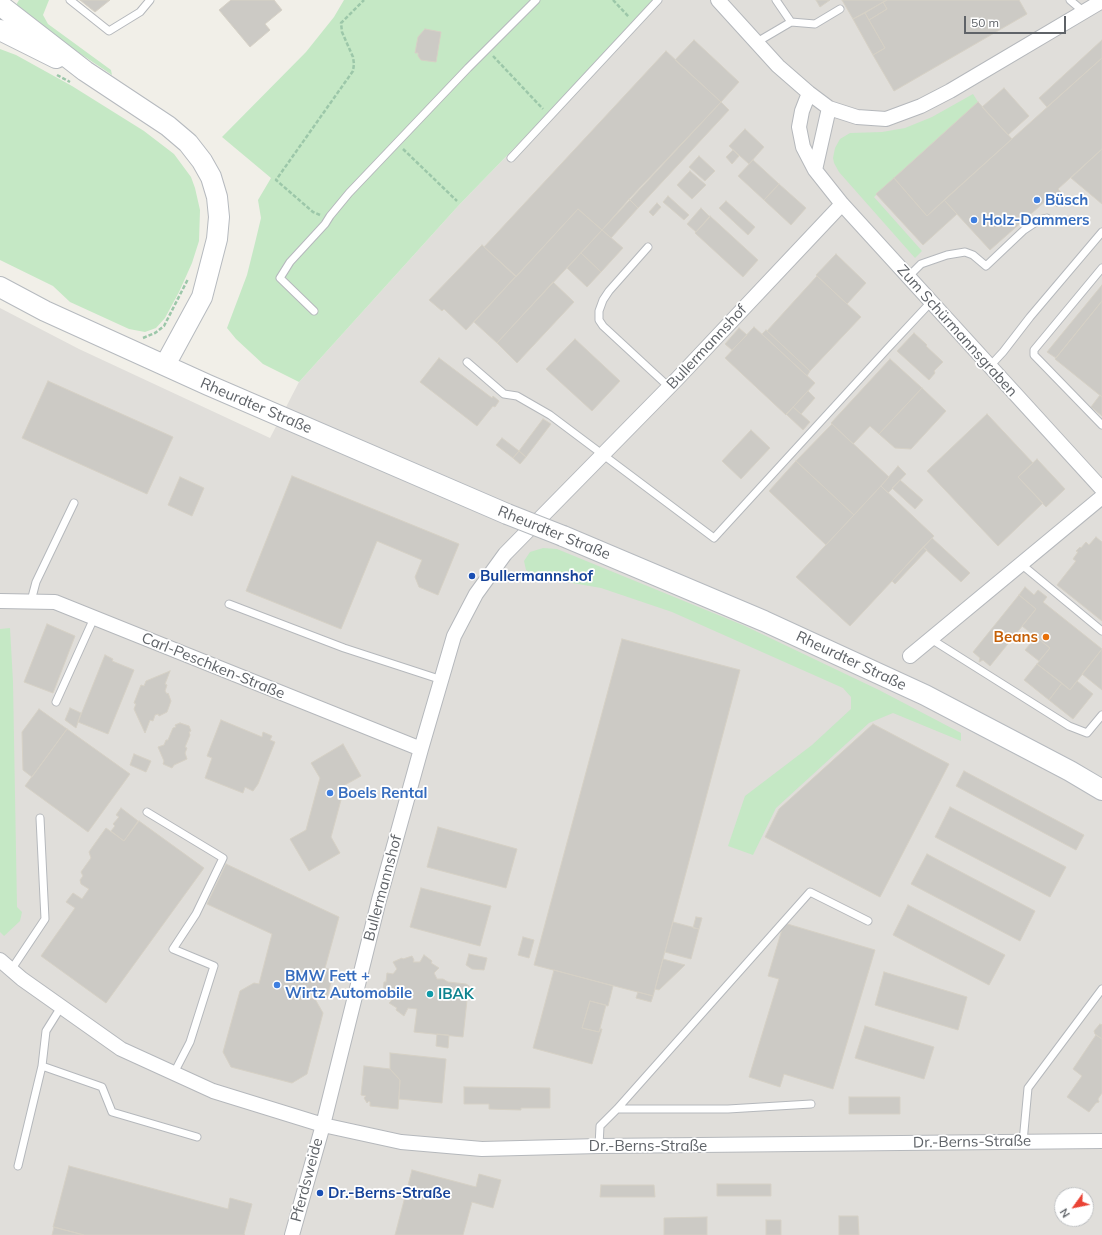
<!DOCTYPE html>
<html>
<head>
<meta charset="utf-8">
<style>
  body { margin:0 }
  #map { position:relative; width:1102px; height:1235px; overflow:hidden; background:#f1efe8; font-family:Mulish,sans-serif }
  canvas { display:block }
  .north { position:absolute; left:1054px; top:1187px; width:40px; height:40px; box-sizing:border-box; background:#fff; border:1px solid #bfc1c3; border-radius:50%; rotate:237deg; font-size:11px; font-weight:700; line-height:16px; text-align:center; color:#5f6368 }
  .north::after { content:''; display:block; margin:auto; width:14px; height:18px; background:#ea4335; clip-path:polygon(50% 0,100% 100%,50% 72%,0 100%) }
  .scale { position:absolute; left:964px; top:16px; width:102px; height:18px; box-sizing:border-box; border:2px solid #5f6368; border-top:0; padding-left:5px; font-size:12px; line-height:14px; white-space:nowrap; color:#5f6368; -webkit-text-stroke:3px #fff; paint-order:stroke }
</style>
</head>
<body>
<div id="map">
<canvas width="1102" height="1235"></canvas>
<div class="north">N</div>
<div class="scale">50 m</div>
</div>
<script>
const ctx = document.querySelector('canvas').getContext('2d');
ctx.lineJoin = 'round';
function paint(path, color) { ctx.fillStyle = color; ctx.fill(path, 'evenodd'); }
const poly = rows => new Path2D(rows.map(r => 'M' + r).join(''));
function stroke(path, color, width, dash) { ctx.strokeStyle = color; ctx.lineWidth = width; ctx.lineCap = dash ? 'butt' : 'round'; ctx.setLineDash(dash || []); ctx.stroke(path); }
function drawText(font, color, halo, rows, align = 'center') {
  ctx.font = font + ' Mulish,sans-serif'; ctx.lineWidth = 3.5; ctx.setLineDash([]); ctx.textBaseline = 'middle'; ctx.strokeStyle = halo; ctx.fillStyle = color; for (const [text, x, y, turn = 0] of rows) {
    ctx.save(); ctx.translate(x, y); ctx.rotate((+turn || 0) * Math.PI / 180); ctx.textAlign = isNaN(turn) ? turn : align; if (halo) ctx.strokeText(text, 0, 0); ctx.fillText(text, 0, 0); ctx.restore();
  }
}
const industrial = poly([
  [658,0,1102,0,1102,1235,0,1235,0,308,79,349,270,438,299,382,459,205],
  [1062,1195,1086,1195,1086,1219,1062,1219]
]);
const green = poly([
  [19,0,49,0,43,15,48,24,111,70,112,75,36,24,22,13,16,5],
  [344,0,658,0,459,205,299,382,263,364,236,339,227,328,247,275,255,243,261,218,258,200,271,178,222,137,306,52,334,17],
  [0,49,16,55,72,86,144,131,174,154,191,177,195,188,200,210,199,241,192,263,179,292,165,318,156,328,145,332,129,329,70,302,53,286,0,260],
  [973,94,978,102,874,197,922,251,915,258,839,172,834,163,833,158,835,148,840,139,850,133,882,132,905,128,932,117],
  [543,548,557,549,745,626,879,690,961,733,961,741,893,713,869,723,776,808,753,855,728,846,745,796,812,745,851,709,851,697,843,688,672,612,601,588,538,577,526,570,524,561,530,552],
  [10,628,13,682,17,907,22,912,20,921,4,936,0,932,0,629]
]);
const building = poly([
  [80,0,110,0,95,12,80,0],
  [231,0,274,0,282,10,265,24,270,30,250,47,219,10,231,0],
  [816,0,830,0,820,7,816,0],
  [842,0,887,0,853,19,842,0],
  [887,0,1019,0,1027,14,894,91,873,55,885,48,869,20,887,9,883,2,887,0],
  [883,2,887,9,869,20,865,13,883,2],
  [865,13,885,48,873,55,853,19,865,13],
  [425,29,441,32,436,62,421,60,418,56,418,53,415,53,418,37,425,29],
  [694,40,739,82,721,102,675,60,694,40],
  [1102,40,1102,58,1047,107,1039,98,1102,40],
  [666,51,721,102,602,230,578,209,516,277,484,247,666,51],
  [1102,58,1102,149,1058,189,1067,199,1057,207,1049,198,990,250,944,200,1102,58],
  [1004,88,1029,116,1008,135,982,107,1004,88],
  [721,102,729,110,638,208,629,199,721,102],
  [978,102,1012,139,927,216,894,178,978,102],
  [745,129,764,147,749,164,729,146,745,129],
  [1102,149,1102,204,1071,178,1102,149],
  [733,150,739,156,732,164,726,157,733,150],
  [699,156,715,171,705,181,689,167,699,156],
  [753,160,779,184,764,200,738,176,753,160],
  [690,171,706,185,692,199,677,185,690,171],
  [894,178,927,216,944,200,957,214,923,245,876,194,894,178],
  [779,184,806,208,791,225,764,200,779,184],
  [668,196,689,215,684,220,663,202,668,196],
  [629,199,638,208,611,238,602,230,629,199],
  [726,201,755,227,748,235,719,208,726,201],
  [657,203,661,207,653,216,649,212,657,203],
  [701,208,710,217,696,232,687,224,701,208],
  [578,209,602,230,497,343,474,322,578,209],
  [710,216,758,260,743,277,695,233,710,216],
  [602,230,623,248,601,272,581,253,602,230],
  [482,245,516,276,466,330,444,309,442,311,429,300,482,245],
  [581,253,601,272,587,287,567,268,581,253],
  [836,254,866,283,847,304,816,275,836,254],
  [817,276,861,317,810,371,767,331,817,276],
  [553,282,574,302,517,363,497,343,553,282],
  [1102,285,1102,301,1056,358,1047,352,1102,285],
  [1102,301,1102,397,1055,359,1102,301],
  [754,327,815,383,786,415,725,358,754,327],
  [739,328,747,335,732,350,725,344,739,328],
  [766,330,810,371,807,376,762,334,766,330],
  [914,333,927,345,926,346,943,362,934,371,935,373,929,380,897,351,914,333],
  [575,339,620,381,592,411,546,369,575,339],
  [439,358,492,398,493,396,499,401,495,407,493,406,477,426,420,382,439,358],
  [890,359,922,388,879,434,870,426,853,444,831,423,890,359],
  [48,381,173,437,147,494,22,438,48,381],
  [922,388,946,411,911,449,895,448,879,434,922,388],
  [808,391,815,398,801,414,793,407,808,391],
  [1100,395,1102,397,1102,416,1091,407,1100,395],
  [793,407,810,422,803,430,786,414,793,407],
  [987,414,1033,463,1018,477,1043,503,998,546,927,471,987,414],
  [543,419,551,424,526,457,519,451,543,419],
  [832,424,889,477,854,515,796,461,832,424],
  [751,430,770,448,741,479,722,461,751,430],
  [502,438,519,451,513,458,496,445,502,438],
  [519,451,526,457,520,464,513,458,519,451],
  [1037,459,1065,489,1046,507,1018,477,1037,459],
  [796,461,854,515,826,545,769,491,796,461],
  [898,466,906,474,888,493,881,486,898,466],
  [292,476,459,544,438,595,419,587,415,577,422,560,377,541,341,629,246,591,292,476],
  [180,477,204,488,192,516,168,505,180,477],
  [900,480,923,500,915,509,892,488,900,480],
  [881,486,934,536,850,626,796,577,881,486],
  [1096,537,1102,542,1102,621,1057,585,1076,561,1073,559,1078,552,1076,551,1080,547,1081,548,1086,542,1089,545,1096,537],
  [932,538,970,573,961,582,923,547,932,538],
  [923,547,927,550,895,584,892,581,923,547],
  [1025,587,1034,595,1038,590,1047,597,1043,602,1102,649,1070,690,1037,664,1050,648,1022,626,1036,609,1019,595,1025,587],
  [1019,595,1036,609,990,666,983,660,979,662,980,658,973,652,1019,595],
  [47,624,75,636,53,693,24,682,47,624],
  [1036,637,1050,648,1039,661,1025,650,1036,637],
  [622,639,740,670,653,996,534,965,622,639],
  [1102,649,1102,690,1082,674,1102,649],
  [105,655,113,659,112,661,134,670,108,734,78,722,105,655],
  [1037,664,1062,683,1049,700,1024,680,1037,664],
  [170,671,165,684,167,685,165,691,167,694,168,693,171,701,167,712,159,716,158,714,155,715,153,721,150,720,145,733,134,709,136,704,134,703,141,685,144,686,146,681,170,671],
  [1077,681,1093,694,1073,719,1049,700,1062,683,1070,690,1077,681],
  [70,708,81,713,76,728,65,720,70,708],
  [39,709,67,729,32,777,23,770,22,732,39,709],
  [221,720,262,737,263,732,272,736,270,740,275,742,258,784,253,791,245,787,243,793,205,778,212,758,207,756,221,720],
  [180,723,189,726,191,731,189,732,190,735,185,747,187,748,185,753,187,759,174,765,172,768,163,764,164,761,158,747,164,745,166,740,168,740,173,728,176,727,175,725,180,723],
  [873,724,949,764,880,897,765,837,779,809,873,724],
  [67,729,130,774,88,832,25,786,67,729],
  [343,744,361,776,345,785,331,837,340,853,309,871,290,839,306,830,320,778,311,763,343,744],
  [134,754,151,761,146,772,130,765,134,754],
  [964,771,1084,835,1076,850,956,786,964,771],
  [950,807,1066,867,1050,897,935,837,950,807],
  [121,808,138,821,124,841,111,831,115,826,113,824,119,817,116,815,121,808],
  [139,821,204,868,106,1003,41,956,75,908,66,902,73,893,82,899,89,889,81,884,80,880,83,876,81,872,91,858,89,852,91,849,106,828,124,841,139,821],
  [438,827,517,849,506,888,427,867,438,827],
  [927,854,1035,911,1020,941,911,884,927,854],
  [226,864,339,917,325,968,334,971,327,998,311,994,310,998,315,999,323,1013,307,1074,292,1083,231,1067,223,1052,240,991,254,983,259,984,272,934,207,904,226,864],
  [421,888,491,906,480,946,410,927,421,888],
  [908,905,1005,955,989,985,893,935,908,905],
  [696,917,702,918,699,929,693,928,696,917],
  [673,922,699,929,691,959,665,952,673,922],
  [784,923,875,950,833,1089,784,1074,780,1087,749,1077,779,979,768,976,784,923],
  [523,937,534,940,529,958,518,955,523,937],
  [469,954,487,958,484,970,472,969,466,965,469,954],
  [424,955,432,961,431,963,439,968,434,973,437,979,443,979,448,982,466,984,469,986,468,996,464,998,464,1000,467,1000,463,1037,414,1032,417,1009,408,1008,404,1016,396,1010,397,1008,389,1003,394,998,392,992,383,992,384,982,386,982,387,973,393,974,397,969,393,962,402,958,403,959,412,956,414,960,413,962,420,962,424,955],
  [663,959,685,965,659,990,655,989,663,959],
  [554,970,613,986,608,1006,590,1001,582,1028,599,1032,600,1029,602,1029,592,1064,533,1048,554,970],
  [884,972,967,997,958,1030,875,1005,884,972],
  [638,992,653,996,651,1002,636,998,638,992],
  [590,1001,606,1005,599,1032,582,1028,590,1001],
  [1100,1024,1101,1025,1102,1024,1102,1039,1095,1034,1094,1031,1100,1024],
  [865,1026,934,1047,924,1079,855,1058,865,1026],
  [437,1034,449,1035,448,1048,436,1046,437,1034],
  [1096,1035,1102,1039,1102,1093,1098,1099,1099,1102,1096,1103,1089,1112,1067,1097,1082,1076,1073,1069,1096,1035],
  [390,1053,446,1059,442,1103,399,1099,400,1080,390,1069,390,1053],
  [364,1066,390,1069,400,1080,398,1109,370,1106,370,1102,369,1101,367,1103,364,1098,366,1096,361,1095,364,1066],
  [464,1087,550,1088,550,1108,521,1108,521,1110,489,1109,489,1104,464,1104,464,1087],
  [849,1097,900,1097,900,1114,849,1114,849,1097],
  [69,1166,228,1209,230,1198,252,1204,244,1234,245,1235,84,1235,53,1227,69,1166],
  [412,1170,476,1187,479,1174,501,1180,493,1208,472,1202,463,1235,395,1235,412,1170],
  [717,1184,771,1184,771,1196,717,1196,717,1184],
  [601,1185,654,1185,655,1197,600,1197,601,1185],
  [839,1216,858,1216,859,1235,839,1235,839,1216],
  [707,1217,707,1235,664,1235,664,1218,707,1217],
  [766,1220,781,1220,781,1235,766,1235,766,1220],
  [54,1227,84,1235,52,1235,54,1227]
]);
const path = poly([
  [613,0,629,17],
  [493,56,543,109],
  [57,75,70,82],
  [403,149,457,201],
  [320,215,313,212,276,180,353,71,354,64,353,57,342,32,341,23,364,0],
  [143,338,155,333,164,326,188,279]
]);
const lane = poly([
  [70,0,109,31,140,12,150,0],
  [776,0,791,22],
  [1070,0,1084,12],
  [757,42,791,22,815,24,840,9],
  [511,158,658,0],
  [648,247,609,291,603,300,599,311,599,320,603,326,669,387],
  [1102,268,1034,350,1034,355,1102,425],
  [908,277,921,264,947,255,965,252,973,255,986,266,1024,230,1039,220,1047,218],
  [314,311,280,278,290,262,325,224,330,216,349,193,468,68,536,0],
  [467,362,504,394,517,396,550,415,714,538,888,348,931,302],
  [990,366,1003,352,1030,317,1102,232],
  [1021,564,1102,631],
  [31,601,36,582,74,503],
  [229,604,344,648,442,680],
  [931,639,1069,726,1087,733,1102,715],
  [56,702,94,618],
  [147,812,223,858,196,914,173,949,214,966,190,1042,174,1073],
  [11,970,45,919,40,818],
  [61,1007,46,1031,42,1066,102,1087,112,1112,197,1137],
  [617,1109,728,1109,811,1104],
  [1023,1142,1028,1088,1102,989],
  [599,1146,600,1126,617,1109,810,892,868,921],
  [18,1166,42,1066]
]);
const street = poly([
  [718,0,778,66,809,93,829,108,857,117,886,119,921,106,950,91,1102,1],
  [809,93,802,111,799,127,803,147,815,170,842,204,1102,489],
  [815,170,829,108],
  [0,601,55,602,421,749],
  [910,656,1102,497],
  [0,960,22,979,121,1049,213,1091,323,1125,401,1142,482,1149,599,1146,1102,1141],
  [292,1235,323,1125,379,900,421,749,454,636,476,594,505,554,677,379,842,204]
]);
const secondary = poly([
  [0,5,85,71,168,126,188,143,202,161,211,177,217,197,219,217,217,239,202,297,165,365],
  [0,30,56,58],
  [0,287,45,311,208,385,507,514],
  [563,536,764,621,925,695,1070,771,1102,790]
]);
const secondaryBridge = poly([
  [507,514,563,536]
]);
const markers = [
  [1037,200,4,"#3f7fe0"],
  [974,220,4,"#3f7fe0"],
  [472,576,4,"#1a4fb4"],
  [1046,637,4,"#e8710a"],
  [330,793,4,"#3f7fe0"],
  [277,985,4,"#3f7fe0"],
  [430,994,4,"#0f9aa8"],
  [320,1193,4,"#1a4fb4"]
];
const shopNames = [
  ["Büsch",1045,200],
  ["Holz-Dammers",982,220],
  ["Boels Rental",338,793],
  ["BMW Fett +",285,976],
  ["Wirtz Automobile",285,993]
];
const streetNames = [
  ["Zum Schürmannsgraben",957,331,48],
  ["Bullermannshof",707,347,-47],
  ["Rheurdter Straße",256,406,23],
  ["Rheurdter Straße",554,533,22],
  ["Rheurdter Straße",851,661,25],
  ["Carl-Peschken-Straße",213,666,22],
  ["Bullermannshof",383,888,-75],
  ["Dr.-Berns-Straße",972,1142,-1],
  ["Dr.-Berns-Straße",648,1146],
  ["Pferdsweide",307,1180,-75]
];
const transitNames = [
  ["Bullermannshof",480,576],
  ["Dr.-Berns-Straße",328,1193]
];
const foodNames = [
  ["Beans",1038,637]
];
const cultureNames = [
  ["IBAK",438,994]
];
paint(industrial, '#e0deda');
paint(green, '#c5e8c5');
paint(building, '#cccac5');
stroke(building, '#d6d1c6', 1);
stroke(lane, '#b5b8bc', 9);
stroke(street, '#b5b8bc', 16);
stroke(secondary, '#b6babf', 22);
stroke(path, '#9cc7a9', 2.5, [4, 2]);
stroke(lane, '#fff', 7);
stroke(street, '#fff', 14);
stroke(secondary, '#fff', 20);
stroke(secondaryBridge, '#b6babf', 22, []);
stroke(secondaryBridge, '#fff', 20);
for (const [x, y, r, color] of markers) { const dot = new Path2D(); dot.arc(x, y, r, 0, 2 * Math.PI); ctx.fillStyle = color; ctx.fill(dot); stroke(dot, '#fff', 1.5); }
drawText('bold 15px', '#366cbe', '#fff', shopNames, 'left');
drawText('15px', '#5f6368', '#fff', streetNames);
drawText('bold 15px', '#164399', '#fff', transitNames, 'left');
drawText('bold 15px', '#c56008', '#fff', foodNames, 'right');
drawText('bold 15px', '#0d838f', '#fff', cultureNames, 'left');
</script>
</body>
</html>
